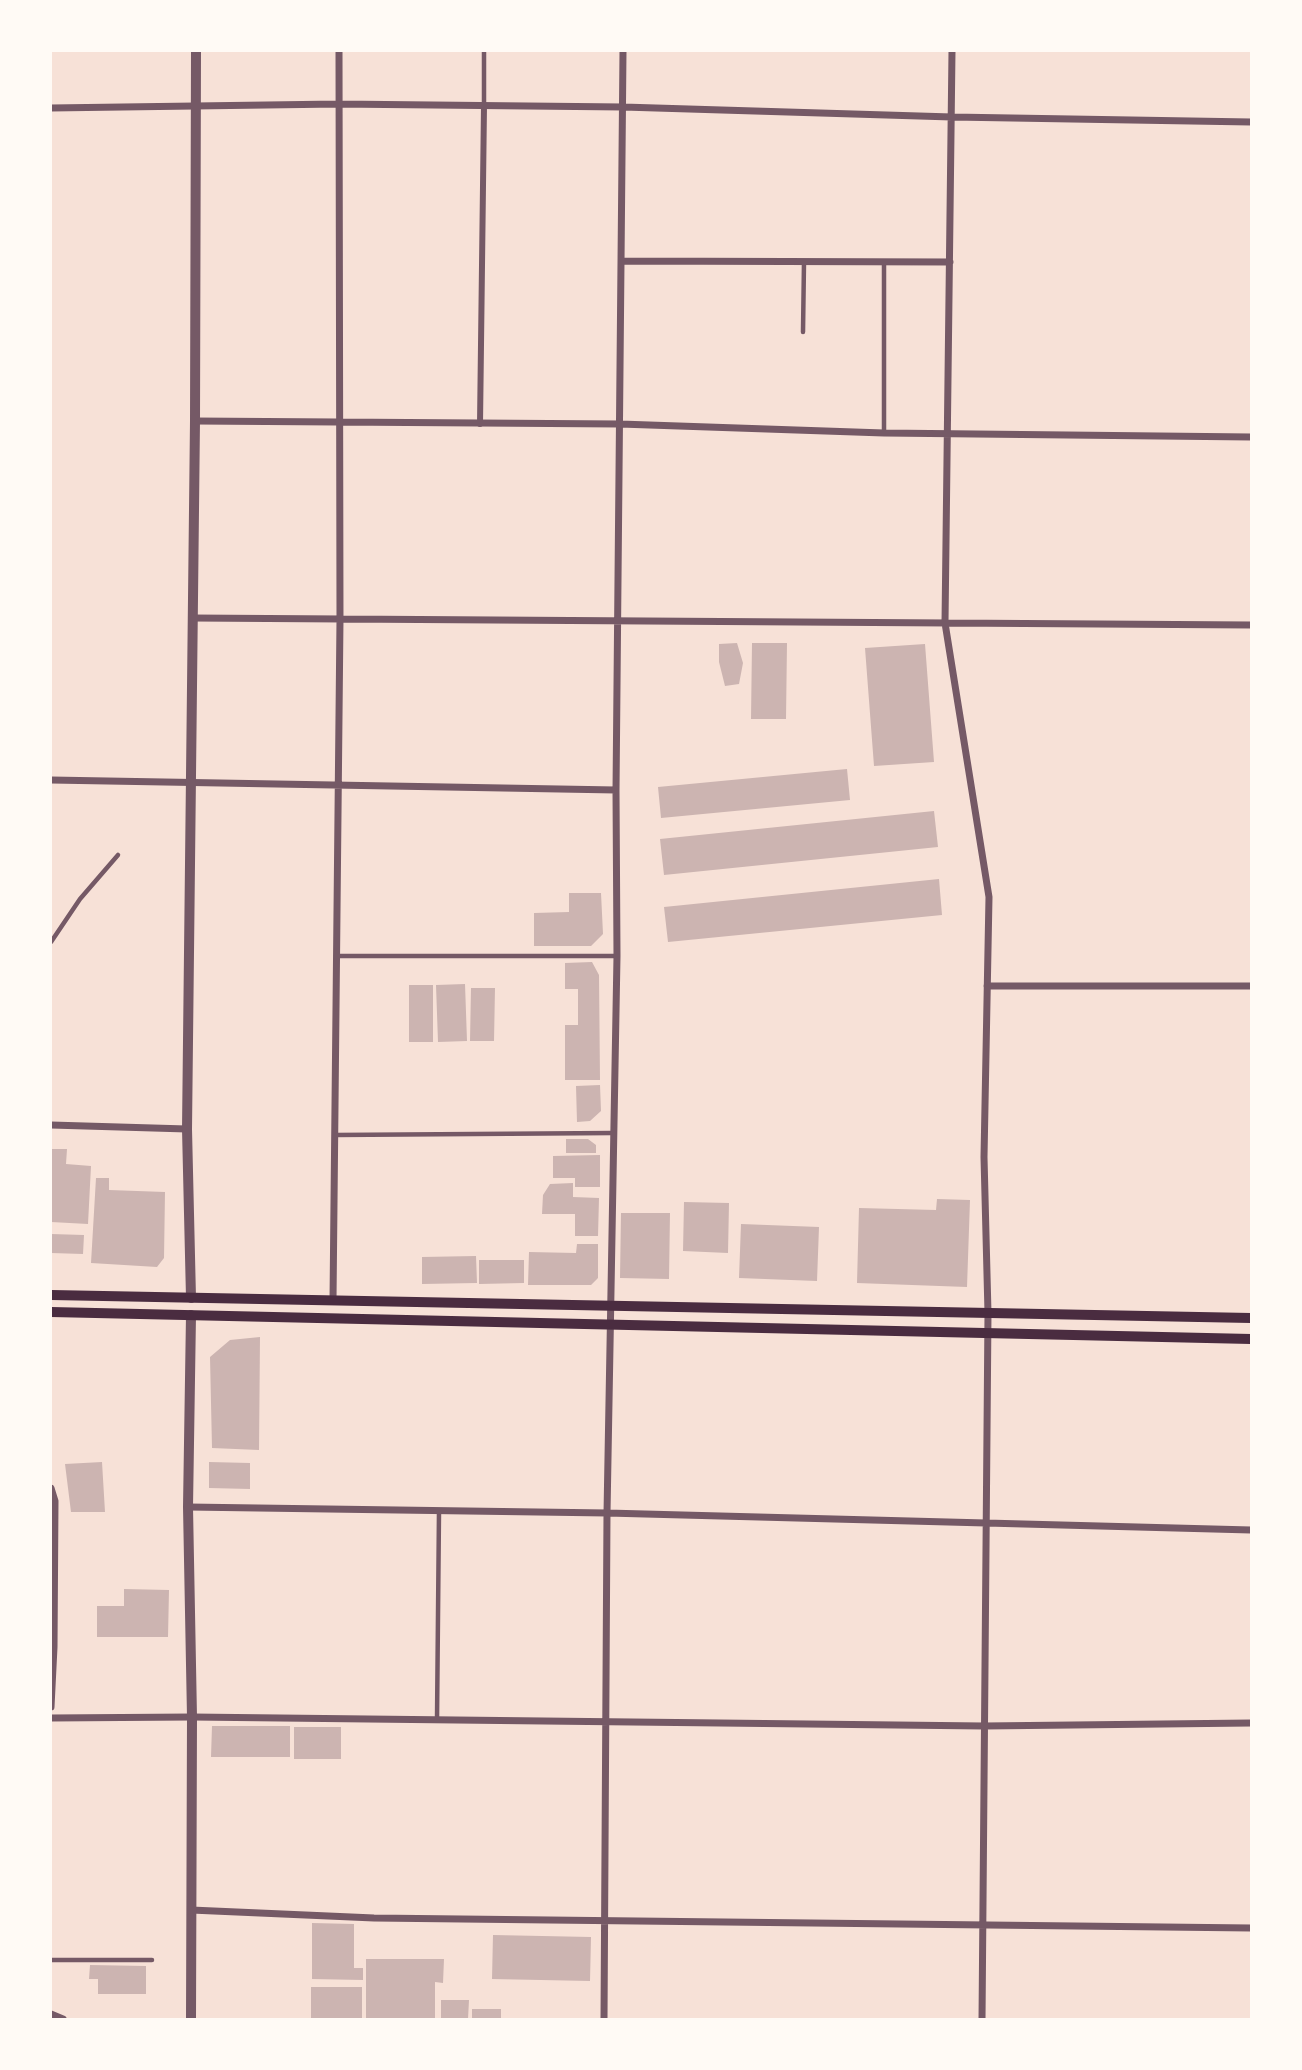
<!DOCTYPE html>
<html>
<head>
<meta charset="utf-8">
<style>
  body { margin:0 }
  #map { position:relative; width:1302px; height:2070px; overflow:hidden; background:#f7e1d7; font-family:"Source Sans 3",sans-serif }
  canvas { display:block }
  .frame { position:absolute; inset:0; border:52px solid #fffaf5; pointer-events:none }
</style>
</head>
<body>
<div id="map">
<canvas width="1302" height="2070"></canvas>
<div class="frame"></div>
</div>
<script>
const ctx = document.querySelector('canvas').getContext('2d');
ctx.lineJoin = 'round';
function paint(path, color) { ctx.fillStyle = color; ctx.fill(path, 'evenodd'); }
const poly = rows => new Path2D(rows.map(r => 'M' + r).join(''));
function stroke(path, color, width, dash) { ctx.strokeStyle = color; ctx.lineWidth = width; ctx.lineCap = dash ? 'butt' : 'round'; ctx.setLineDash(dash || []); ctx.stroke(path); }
const building = poly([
  [737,643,743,663,739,684,725,686,719,662,719,644],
  [752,643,787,643,786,719,751,719],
  [925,644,934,762,874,766,865,648],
  [847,769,850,800,661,818,658,787],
  [934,811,938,847,664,875,660,839],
  [939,879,942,915,668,942,664,907],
  [569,893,601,893,603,934,591,946,534,946,534,913,569,912],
  [592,962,599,975,600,1080,565,1080,565,1025,578,1025,578,989,565,989,565,963],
  [465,984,467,1041,438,1042,436,985],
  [409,985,433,985,433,1042,409,1042],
  [471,988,495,988,494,1041,470,1041],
  [600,1085,601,1111,590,1121,577,1122,576,1086],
  [566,1139,588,1139,596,1145,596,1153,566,1153],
  [51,1149,67,1149,66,1164,91,1166,88,1224,51,1222],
  [600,1155,600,1187,575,1187,575,1178,553,1178,553,1156],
  [96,1178,109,1178,109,1190,165,1192,164,1258,157,1267,91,1263],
  [573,1183,573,1197,599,1198,598,1236,575,1236,575,1214,542,1214,543,1195,550,1184],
  [937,1199,970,1200,967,1287,857,1283,859,1208,936,1210],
  [684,1202,729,1203,728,1253,683,1251],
  [621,1213,670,1213,669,1279,620,1278],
  [741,1224,819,1227,817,1281,739,1278],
  [51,1234,84,1235,83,1254,51,1253],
  [577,1244,598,1244,598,1278,591,1285,528,1285,529,1252,576,1253],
  [476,1256,477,1283,422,1284,422,1257],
  [479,1260,524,1260,524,1283,479,1284],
  [260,1337,259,1450,212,1448,210,1357,230,1340],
  [102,1462,105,1512,71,1512,65,1464],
  [209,1462,250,1463,250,1489,209,1488],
  [124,1589,169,1590,168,1637,97,1637,97,1606,124,1606],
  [212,1726,290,1726,290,1757,211,1757],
  [294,1727,341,1727,341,1759,294,1759],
  [312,1923,354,1924,354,1968,363,1968,363,1980,312,1979],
  [493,1935,591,1937,590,1981,492,1979],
  [366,1959,444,1959,443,1983,435,1982,435,2019,366,2019],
  [90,1965,146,1966,146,1994,98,1994,98,1979,89,1979],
  [311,1987,362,1987,362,2019,311,2019],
  [441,2000,469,2000,468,2019,441,2019],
  [472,2009,501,2009,501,2019,472,2019]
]);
const service = poly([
  [484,106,484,51],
  [803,332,804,262],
  [884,432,884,263],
  [51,942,80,899,118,855],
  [336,956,616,956],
  [335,1135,613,1133],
  [437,1720,439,1511],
  [51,1960,152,1960]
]);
const pedestrian = poly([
  [480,424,484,106]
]);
const minor = poly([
  [952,51,945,623,989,897,984,1157,988,1313,982,2019],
  [51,108,338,104,623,107,952,117,1251,122],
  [621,261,950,262],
  [195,421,620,424,884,433,1251,437],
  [192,618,1251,625],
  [51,780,616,790],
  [987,986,1251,986],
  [51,1125,187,1129],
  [333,1300,340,619,339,51],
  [51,1488,55,1501,54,1647,51,1707],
  [188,1507,607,1513,1251,1530],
  [51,1718,192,1717,984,1726,1251,1723],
  [191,1910,374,1918,1251,1928],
  [51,2014,63,2019],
  [604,2019,607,1513,617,956,616,790,623,51]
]);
const tertiary = poly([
  [191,1298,187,1129,195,421,196,51],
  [191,1315,188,1507,192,1717,191,2019]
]);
const secondary = poly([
  [51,1295,1251,1318],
  [51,1312,1251,1339]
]);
paint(building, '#ccb4b1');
stroke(service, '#755966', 4.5);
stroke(pedestrian, '#755966', 6);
stroke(minor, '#755966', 7);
stroke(tertiary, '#755966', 10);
stroke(secondary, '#4a2c40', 10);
</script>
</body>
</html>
